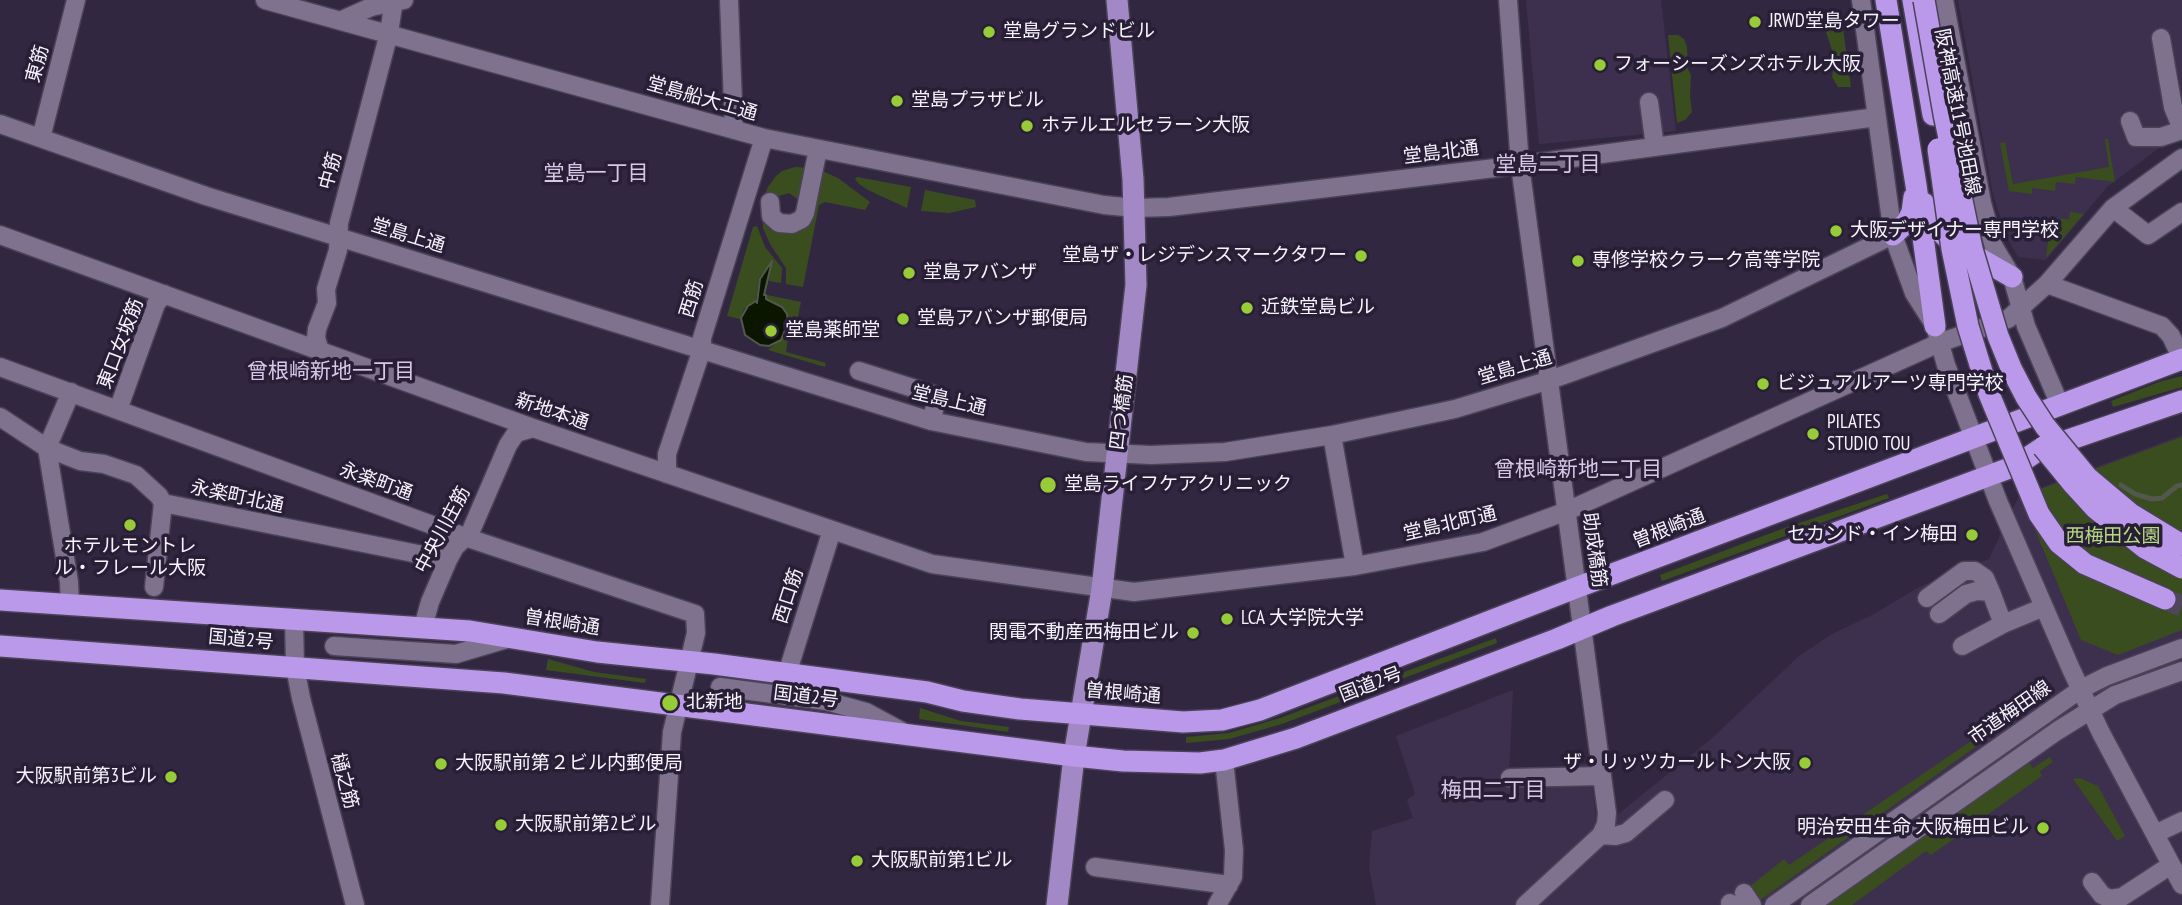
<!DOCTYPE html>
<html>
<head>
<meta charset="utf-8">
<style>
  body { margin:0 }
  canvas { display:block; background:#322740 }
</style>
</head>
<body>
<canvas width="2182" height="905"></canvas>
<script>
const ctx = document.querySelector('canvas').getContext('2d');
ctx.lineJoin = 'round';
function paint(path, color) { ctx.fillStyle = color; ctx.fill(path, 'evenodd'); }
const poly = rows => new Path2D(rows.map(r => 'M' + r).join(''));
function stroke(path, color, width, dash) { ctx.strokeStyle = color; ctx.lineWidth = width; ctx.lineCap = dash ? 'butt' : 'round'; ctx.setLineDash(dash || []); ctx.stroke(path); }
function drawText(font, color, halo, rows, align = 'center') {
  ctx.font = font + ' "PT Sans Narrow","Noto Sans JP",sans-serif'; ctx.lineWidth = 7; ctx.setLineDash([]); ctx.textBaseline = 'middle'; ctx.strokeStyle = halo; ctx.fillStyle = color; for (const [text, x, y, turn = 0] of rows) {
    ctx.save(); ctx.translate(x, y); ctx.rotate((+turn || 0) * Math.PI / 180); ctx.textAlign = isNaN(turn) ? turn : align; if (halo) ctx.strokeText(text, 0, 0); ctx.fillText(text, 0, 0); ctx.restore();
  }
}
const built = poly([
  [1526,0,1661,0,1676,131,1539,144],
  [1958,0,2182,0,2182,131,2107,187,2046,260,2018,257,2008,239,1993,195],
  [2182,435,2182,905,1376,905,1369,867,1372,831,1413,818,1407,800,1415,794,1396,736,1513,690,1509,773,1590,763,1596,818,1617,815,1710,740,1799,656,1832,634,1874,614,1919,587,1989,559,2019,496]
]);
const green = poly([
  [1842,21,1851,87,1838,87,1832,77,1835,59,1826,32,1830,22],
  [1668,35,1678,35,1684,39,1687,47,1688,69,1691,75,1690,96,1692,112,1685,120,1677,123],
  [2105,139,2108,139,2115,182,2076,177,2075,184,2056,182,2055,191,2032,188,2032,194,2009,191,2000,143,2005,142,2013,184,2109,167],
  [795,167,809,168,799,200,789,193,762,201,768,187,776,176,782,171],
  [820,170,838,178,870,202,865,210,825,202,819,205,803,287,786,284,786,268,770,244,763,228,762,202,791,231],
  [857,177,911,187,907,208,868,190,859,184,855,179],
  [925,190,975,200,976,207,949,213,921,211],
  [2070,212,2084,214,2046,258,2049,233,2058,234,2061,218,2069,220],
  [757,226,765,247,782,268,781,283,769,281,771,262,759,278,756,301,744,309,740,319,727,316,753,227],
  [767,295,801,302,793,340,788,339,786,352,826,363,825,367,768,350,784,337,789,324,787,314,782,306,766,299],
  [2182,376,2182,387,2113,407,2111,401,2159,382],
  [2182,437,2182,630,2118,655,2081,640,2021,496],
  [1887,494,1889,498,1662,581,1660,575,1787,527],
  [1496,638,1497,643,1282,724,1229,739,1186,743,1186,737,1229,733,1280,718],
  [548,659,594,672,646,679,645,683,546,670],
  [920,708,961,721,1009,727,1008,732,919,719],
  [2002,720,2005,726,1759,901,1748,888,1784,859,1789,865],
  [2050,757,2053,762,2040,771,2042,776,1931,855,1926,851,1852,905,1827,905,2029,763,2033,768],
  [2080,778,2098,786,2125,836,2117,841,2073,779]
]);
const water = poly([
  [772,261,764,295,766,295,766,299,782,307,787,314,788,323,781,340,769,346,760,345,745,335,741,318,748,306,756,301,757,303,760,279,772,261]
]);
const stream = poly([
  [2121,485,2135,494,2152,499,2162,498,2177,486,2182,485]
]);
const highwayTunnel = poly([
  [2165,599,2182,606]
]);
const minor = poly([
  [265,0,764,138,1104,205,1135,208,1169,207,1520,165,1877,117],
  [729,0,734,130],
  [1508,0,1520,165,1607,813,1606,824,1601,835,1525,905],
  [1861,0,1893,235,1914,293,1935,326,1946,365,1998,501,2071,669,2101,733,2182,885],
  [1944,0,1982,203,1994,247,2012,277,2026,326,2060,405],
  [342,20,371,7,404,0],
  [2161,38,2173,107,2182,129],
  [1649,102,1655,147],
  [2130,121,2136,137,2161,137,2182,130],
  [0,124,206,196,931,421,1086,452,1151,455,1225,452,1332,435,1455,409,1550,380,1722,318,1893,235],
  [41,138,76,0],
  [770,202,771,216,779,223,792,224,802,219,805,213,818,149],
  [2113,208,2148,235,2182,212],
  [0,235,533,428,932,564,1134,592,1355,566,1483,542,1567,511,1939,343,2008,319,2047,284,2113,208,2182,158],
  [2047,284,2162,326,2171,336,2182,359],
  [320,351,316,338,317,329,327,303,326,289,338,250,339,223,389,33,394,0],
  [0,367,465,537,695,614,696,633,672,732,660,905],
  [859,371,938,396,931,421],
  [118,410,156,304,164,294],
  [0,417,47,448,80,461,104,464,136,475,159,496,163,503,448,560],
  [1332,435,1355,566],
  [667,474,667,454,702,349,702,338,764,138],
  [154,587,163,503],
  [1927,598,1964,571,1975,571,1985,578,1991,592],
  [70,605,69,582,47,448,71,392],
  [1939,614,1966,594,1977,591,1991,592,2003,624],
  [294,620,295,667,301,698,355,905],
  [423,627,430,602,448,560,455,547,470,533,508,445,516,433,533,428],
  [334,646,456,654,510,638],
  [1962,646,2003,624,2044,607],
  [787,674,832,530],
  [720,687,826,701,866,712,903,732],
  [1510,778,1602,776],
  [2155,834,2182,821],
  [1601,835,1615,836,1626,833,1665,800],
  [1095,867,1229,885],
  [2092,882,2102,895,2110,899,2122,897,2171,865],
  [1744,893,1752,905],
  [1730,903,1732,905],
  [1217,905,1233,877,1234,850,1224,760],
  [1774,905,2081,689,2107,676,2182,648],
  [1810,905,2057,731,2115,695,2182,671]
]);
const major = poly([
  [1057,905,1074,756,1102,589,1136,285,1133,179,1117,0]
]);
const highway = poly([
  [1886,0,1916,185,1935,326],
  [1913,0,1933,115],
  [1924,203,1938,229,1951,242,2012,277],
  [1893,235,1907,222,1912,212,1914,197],
  [0,600,470,631,597,652,714,664,927,692,963,701,1020,709,1183,722,1222,720,1260,710,1578,587,2182,359],
  [0,646,504,683,1074,756,1123,761,1200,763,1224,760,1296,738,1557,639,1612,616,2015,466,2039,450,2182,401]
]);
const highwayBridge = poly([
  [1924,0,1944,114,1972,249,1998,336,2011,368,2026,397,2045,426,2087,477,2131,514,2182,545],
  [1938,149,1952,249,1968,326,1989,394,2039,514,2059,543,2085,564,2165,599],
  [2043,447,2074,485,2095,508,2145,548,2182,568]
]);
const markers = [
  [1755,22,7,"#97cc38"],
  [989,32,7,"#97cc38"],
  [1600,65,7,"#97cc38"],
  [897,101,7,"#97cc38"],
  [1027,126,7,"#97cc38"],
  [1836,231,7,"#97cc38"],
  [1361,256,7,"#97cc38"],
  [1578,261,7,"#97cc38"],
  [909,273,7,"#97cc38"],
  [1247,308,7,"#97cc38"],
  [903,319,7,"#97cc38"],
  [771,331,7,"#97cc38"],
  [1763,384,7,"#97cc38"],
  [1813,434,7,"#97cc38"],
  [1048,485,9,"#97cc38"],
  [130,525,7,"#97cc38"],
  [1972,535,7,"#97cc38"],
  [1227,619,7,"#97cc38"],
  [1193,633,7,"#97cc38"],
  [670,703,9,"#97cc38"],
  [1805,763,7,"#97cc38"],
  [441,764,7,"#97cc38"],
  [171,777,7,"#97cc38"],
  [501,825,7,"#97cc38"],
  [2043,828,7,"#97cc38"],
  [857,861,7,"#97cc38"]
];
const poiNames = [
  ["JRWD堂島タワー",1769,22],
  ["堂島グランドビル",1003,32],
  ["フォーシーズンズホテル大阪",1614,65],
  ["堂島プラザビル",911,101],
  ["ホテルエルセラーン大阪",1041,126],
  ["大阪デザイナー専門学校",1850,231],
  ["堂島ザ・レジデンスマークタワー",1347,256,"right"],
  ["専修学校クラーク高等学院",1592,261],
  ["堂島アバンザ",923,273],
  ["近鉄堂島ビル",1261,308],
  ["堂島アバンザ郵便局",917,319],
  ["堂島薬師堂",785,331],
  ["ビジュアルアーツ専門学校",1777,384],
  ["PILATES",1827,423],
  ["STUDIO TOU",1827,445],
  ["堂島ライフケアクリニック",1064,485],
  ["セカンド・イン梅田",1958,535,"right"],
  ["ホテルモントレ",130,547,"center"],
  ["ル・フレール大阪",130,569,"center"],
  ["LCA 大学院大学",1241,619],
  ["関電不動産西梅田ビル",1179,633,"right"],
  ["北新地",686,703],
  ["ザ・リッツカールトン大阪",1791,763,"right"],
  ["大阪駅前第２ビル内郵便局",455,764],
  ["大阪駅前第3ビル",157,777,"right"],
  ["大阪駅前第2ビル",515,825],
  ["明治安田生命 大阪梅田ビル",2029,828,"right"],
  ["大阪駅前第1ビル",871,861]
];
const streetNames = [
  ["東筋",38,64,-75],
  ["堂島船大工通",702,99,16],
  ["阪神高速11号池田線",1957,112,79],
  ["堂島北通",1441,153,-7],
  ["中筋",331,171,-75],
  ["堂島上通",408,236,17],
  ["西筋",692,299,-73],
  ["東口女坂筋",121,344,-69],
  ["堂島上通",1515,368,-17],
  ["堂島上通",949,401,13],
  ["新地本通",552,412,19],
  ["四つ橋筋",1122,412,-83],
  ["永楽町通",376,482,20],
  ["永楽町北通",237,497,12],
  ["堂島北町通",1450,524,-13],
  ["曽根崎通",1669,529,-21],
  ["中央川庄筋",443,530,-62],
  ["助成橋筋",1594,550,82],
  ["西口筋",789,596,-72],
  ["曽根崎通",562,623,9],
  ["国道2号",241,640,5],
  ["国道2号",1371,685,-21],
  ["曽根崎通",1123,694,5],
  ["国道2号",806,697,7],
  ["市道梅田線",2010,713,-35],
  ["樋之筋",344,781,75]
];
const parkNames = [
  ["西梅田公園",2113,537]
];
const neighbourhoodNames = [
  ["堂島二丁目",1548,165],
  ["堂島一丁目",596,174],
  ["曾根崎新地一丁目",331,372],
  ["曾根崎新地二丁目",1578,470],
  ["梅田二丁目",1493,791]
];
paint(built, '#3d2f4e');
paint(green, '#3a4d1e');
paint(water, '#0b1600');
stroke(water, '#52584c', 2);
stroke(stream, '#52584c', 5);
stroke(highwayTunnel, '#4f465c', 21, [21, 10]);
stroke(minor, '#4a4256', 21);
stroke(major, '#4a4256', 24);
stroke(highway, '#4a4256', 24);
stroke(minor, '#7e728f', 18);
stroke(major, '#a289c6', 21);
stroke(highway, '#ba98ea', 21);
stroke(highwayBridge, '#4a4256', 24, []);
stroke(highwayBridge, '#ba98ea', 21);
for (const [x, y, r, color] of markers) { const dot = new Path2D(); dot.arc(x, y, r, 0, 2 * Math.PI); ctx.fillStyle = color; ctx.fill(dot); stroke(dot, '#281e36', 2.5); }
drawText('19px', '#f6f3fd', '#281e36', poiNames, 'left');
drawText('19px', '#f6f3fd', '#281e36', streetNames);
drawText('19px', '#b5dc80', '#281e36', parkNames);
drawText('21px', '#d5c8e9', '#281e36', neighbourhoodNames);
</script>
</body>
</html>
